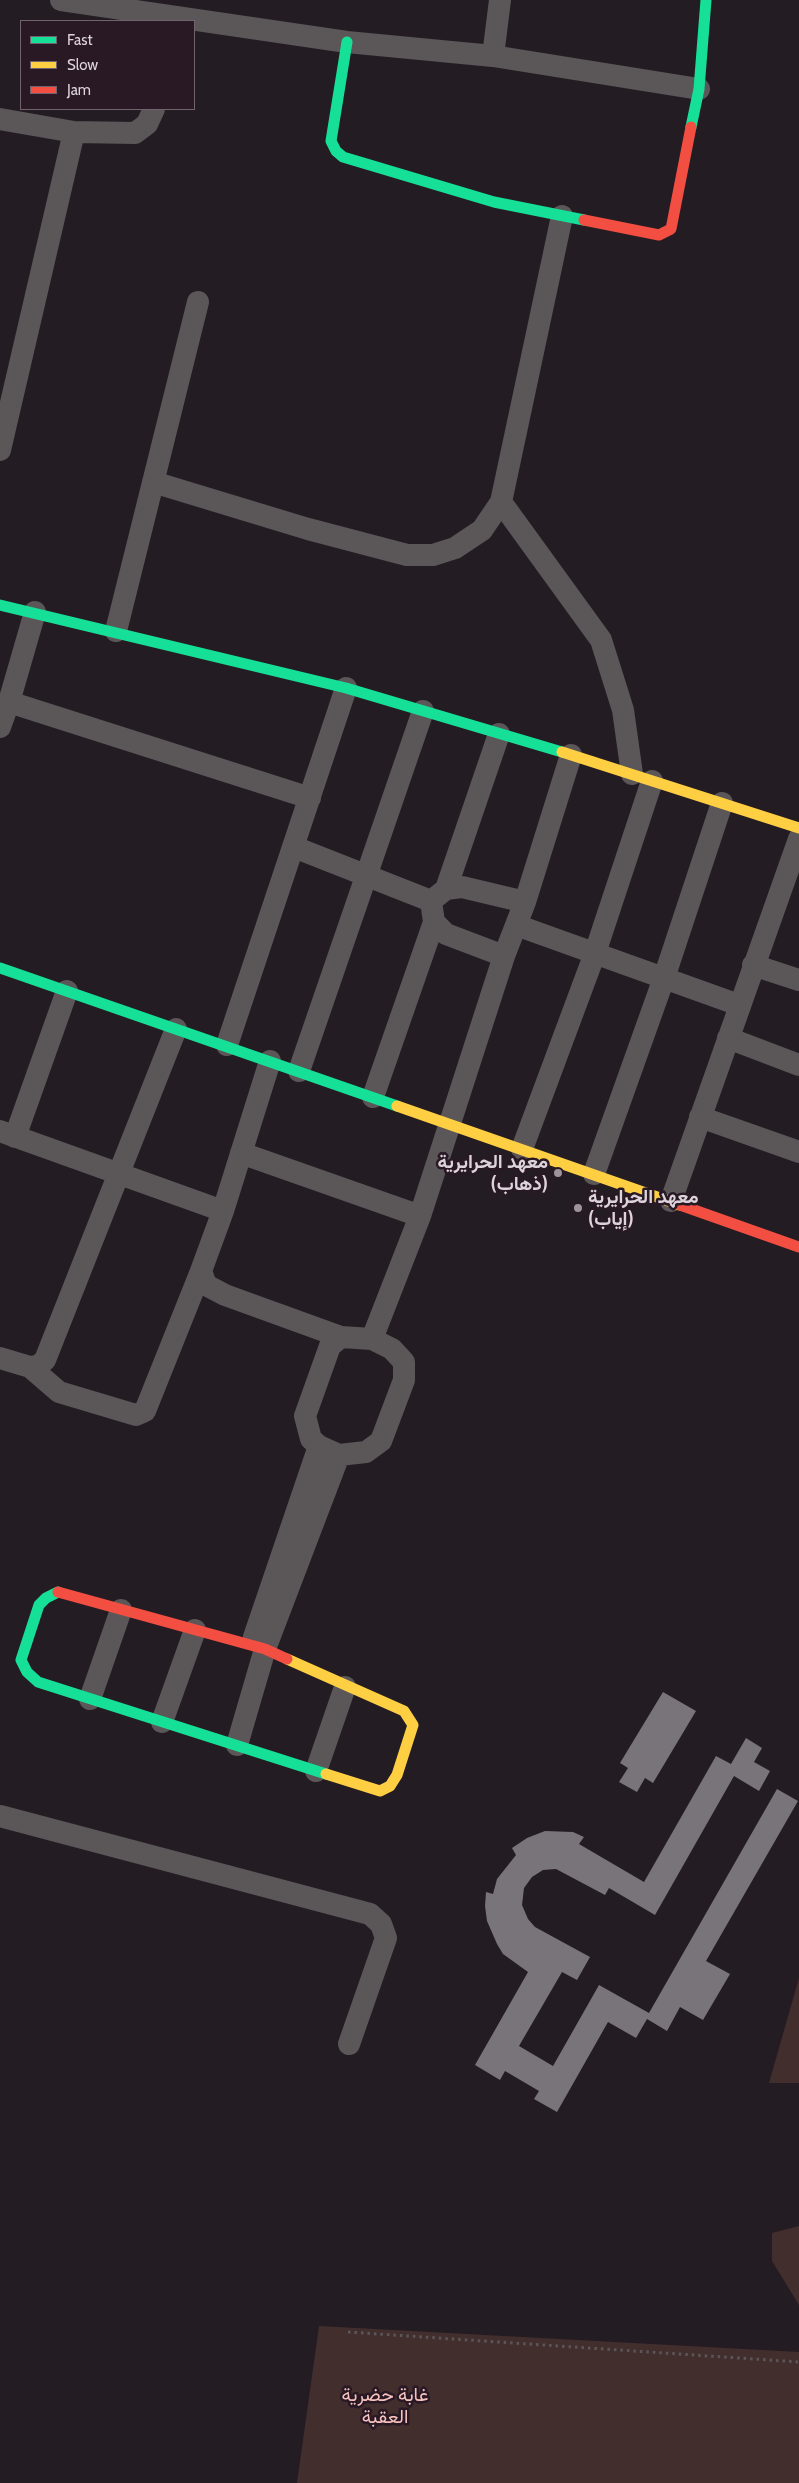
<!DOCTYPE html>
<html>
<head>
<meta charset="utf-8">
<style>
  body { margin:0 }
  #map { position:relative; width:799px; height:2483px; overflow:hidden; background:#241c23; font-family:Cabin,sans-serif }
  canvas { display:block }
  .legend { position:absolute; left:20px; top:20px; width:175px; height:90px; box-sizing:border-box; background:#281925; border:1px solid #70636e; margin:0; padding:6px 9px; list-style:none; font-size:15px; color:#ddd3db }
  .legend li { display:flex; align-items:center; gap:10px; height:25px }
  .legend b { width:25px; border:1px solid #70636e }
</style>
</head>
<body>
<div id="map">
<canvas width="799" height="2483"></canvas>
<ul class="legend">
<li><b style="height:6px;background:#16e098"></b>Fast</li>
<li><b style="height:6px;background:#ffcf43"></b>Slow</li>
<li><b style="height:6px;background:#f24e42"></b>Jam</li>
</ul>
</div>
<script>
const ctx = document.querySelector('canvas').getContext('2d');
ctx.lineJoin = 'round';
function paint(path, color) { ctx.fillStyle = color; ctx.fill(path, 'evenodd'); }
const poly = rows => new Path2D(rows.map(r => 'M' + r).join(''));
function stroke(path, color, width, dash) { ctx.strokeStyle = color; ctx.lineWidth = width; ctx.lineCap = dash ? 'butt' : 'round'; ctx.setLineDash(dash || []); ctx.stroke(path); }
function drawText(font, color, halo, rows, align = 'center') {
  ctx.font = font + ' Cabin,Vazirmatn,sans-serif'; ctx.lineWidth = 5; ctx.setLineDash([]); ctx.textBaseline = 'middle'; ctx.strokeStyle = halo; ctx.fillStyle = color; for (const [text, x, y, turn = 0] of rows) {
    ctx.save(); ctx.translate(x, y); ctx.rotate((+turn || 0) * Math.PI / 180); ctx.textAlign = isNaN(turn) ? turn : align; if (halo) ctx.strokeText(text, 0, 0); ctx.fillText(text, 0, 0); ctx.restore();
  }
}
const green = poly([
  [799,1978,799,2083,769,2083],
  [799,2226,799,2305,772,2261,772,2233],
  [319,2326,799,2352,799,2483,297,2483]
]);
const building = poly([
  [663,1692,696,1711,653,1783,645,1778,637,1792,619,1782,628,1768,620,1763],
  [746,1738,762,1748,754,1762,770,1771,759,1791,734,1776,655,1915,609,1888,605,1895,556,1869,543,1870,532,1877,524,1888,522,1905,528,1919,535,1927,590,1957,577,1980,562,1972,519,2046,553,2066,599,1985,649,2013,777,1789,798,1801,706,1961,730,1974,703,2020,680,2007,667,2031,647,2019,636,2038,608,2022,557,2112,534,2099,539,2091,505,2071,500,2080,475,2065,528,1972,503,1954,497,1944,487,1921,485,1906,486,1892,493,1894,497,1879,516,1855,512,1848,527,1838,545,1831,573,1832,584,1837,579,1844,644,1882,716,1756,731,1764]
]);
const path = poly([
  [348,2332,799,2362]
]);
const street = poly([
  [61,0,347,42,493,56,699,89],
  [493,56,500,0],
  [0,119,74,132,135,133,147,124,154,109],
  [0,450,74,132],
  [153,482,308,529,407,555,433,555,455,548,482,530,501,502,562,216],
  [501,502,601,640,623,710,632,774],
  [116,631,198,302],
  [9,702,310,798],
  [0,727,9,702,35,612],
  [294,847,431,901],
  [446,889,499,734],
  [516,925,739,1005],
  [504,956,446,934,434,922,431,901,446,889,462,887,525,902],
  [753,965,799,980],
  [728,1038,799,1065],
  [227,1045,346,688],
  [270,1061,223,1211,201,1271,206,1285,225,1295,341,1337],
  [299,1071,423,711],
  [373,1097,434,922],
  [700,1117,799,1152],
  [0,1131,223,1211],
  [15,1137,67,991],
  [522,1149,595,953,652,781],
  [241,1153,420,1216],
  [594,1174,664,978,722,803],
  [671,1201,799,839],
  [341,1337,372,1339,392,1349,404,1362,404,1380,381,1441,366,1452,339,1455,319,1446,311,1439,305,1416,330,1346,341,1337],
  [372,1339,420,1216,504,956,525,902,571,755],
  [0,1358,30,1367,38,1366,45,1360,176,1029],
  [30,1367,59,1392,136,1415,145,1411,201,1271],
  [254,1637,319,1446],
  [90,1699,121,1610],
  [162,1722,195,1630],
  [237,1745,265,1649,339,1455],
  [316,1771,345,1687],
  [0,1816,370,1914,381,1924,386,1938,349,2044]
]);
const fast = poly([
  [347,42,331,141,336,151,343,157,494,202,584,220],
  [691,127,699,89,706,0],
  [0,605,346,688,562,752],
  [0,968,397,1106],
  [58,1592,46,1598,39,1605,21,1660,27,1672,38,1682,326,1774]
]);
const slow = poly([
  [562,752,799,828],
  [397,1106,680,1205],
  [287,1659,404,1711,413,1725,397,1775,390,1786,380,1791,326,1774]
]);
const jam = poly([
  [584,220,659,235,671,229,691,127],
  [680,1205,799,1247],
  [58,1592,265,1649,287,1659]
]);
const markers = [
  [558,1173,5,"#9c939b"],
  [578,1208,5,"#9c939b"]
];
const poiNames = [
  ["معهد الحرايرية",548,1162],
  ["(ذهاب)",548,1184],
  ["معهد الحرايرية",588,1197,"left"],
  ["(إياب)",588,1219,"left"]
];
const parkNames = [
  ["غابة حضرية",385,2395],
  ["العقبة",385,2417]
];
paint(green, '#432e2e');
paint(building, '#79737a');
stroke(path, '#5b5659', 3, [2.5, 4]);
stroke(street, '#5b5658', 22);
stroke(fast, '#16e098', 11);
stroke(slow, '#ffcf43', 11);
stroke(jam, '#f24e42', 11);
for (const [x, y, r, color] of markers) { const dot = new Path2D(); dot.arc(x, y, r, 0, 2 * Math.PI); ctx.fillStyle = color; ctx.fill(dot); stroke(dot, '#281925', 2); }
drawText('bold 19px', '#ddd3db', '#281925', poiNames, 'right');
drawText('19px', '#f7c2be', '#281925', parkNames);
</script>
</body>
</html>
